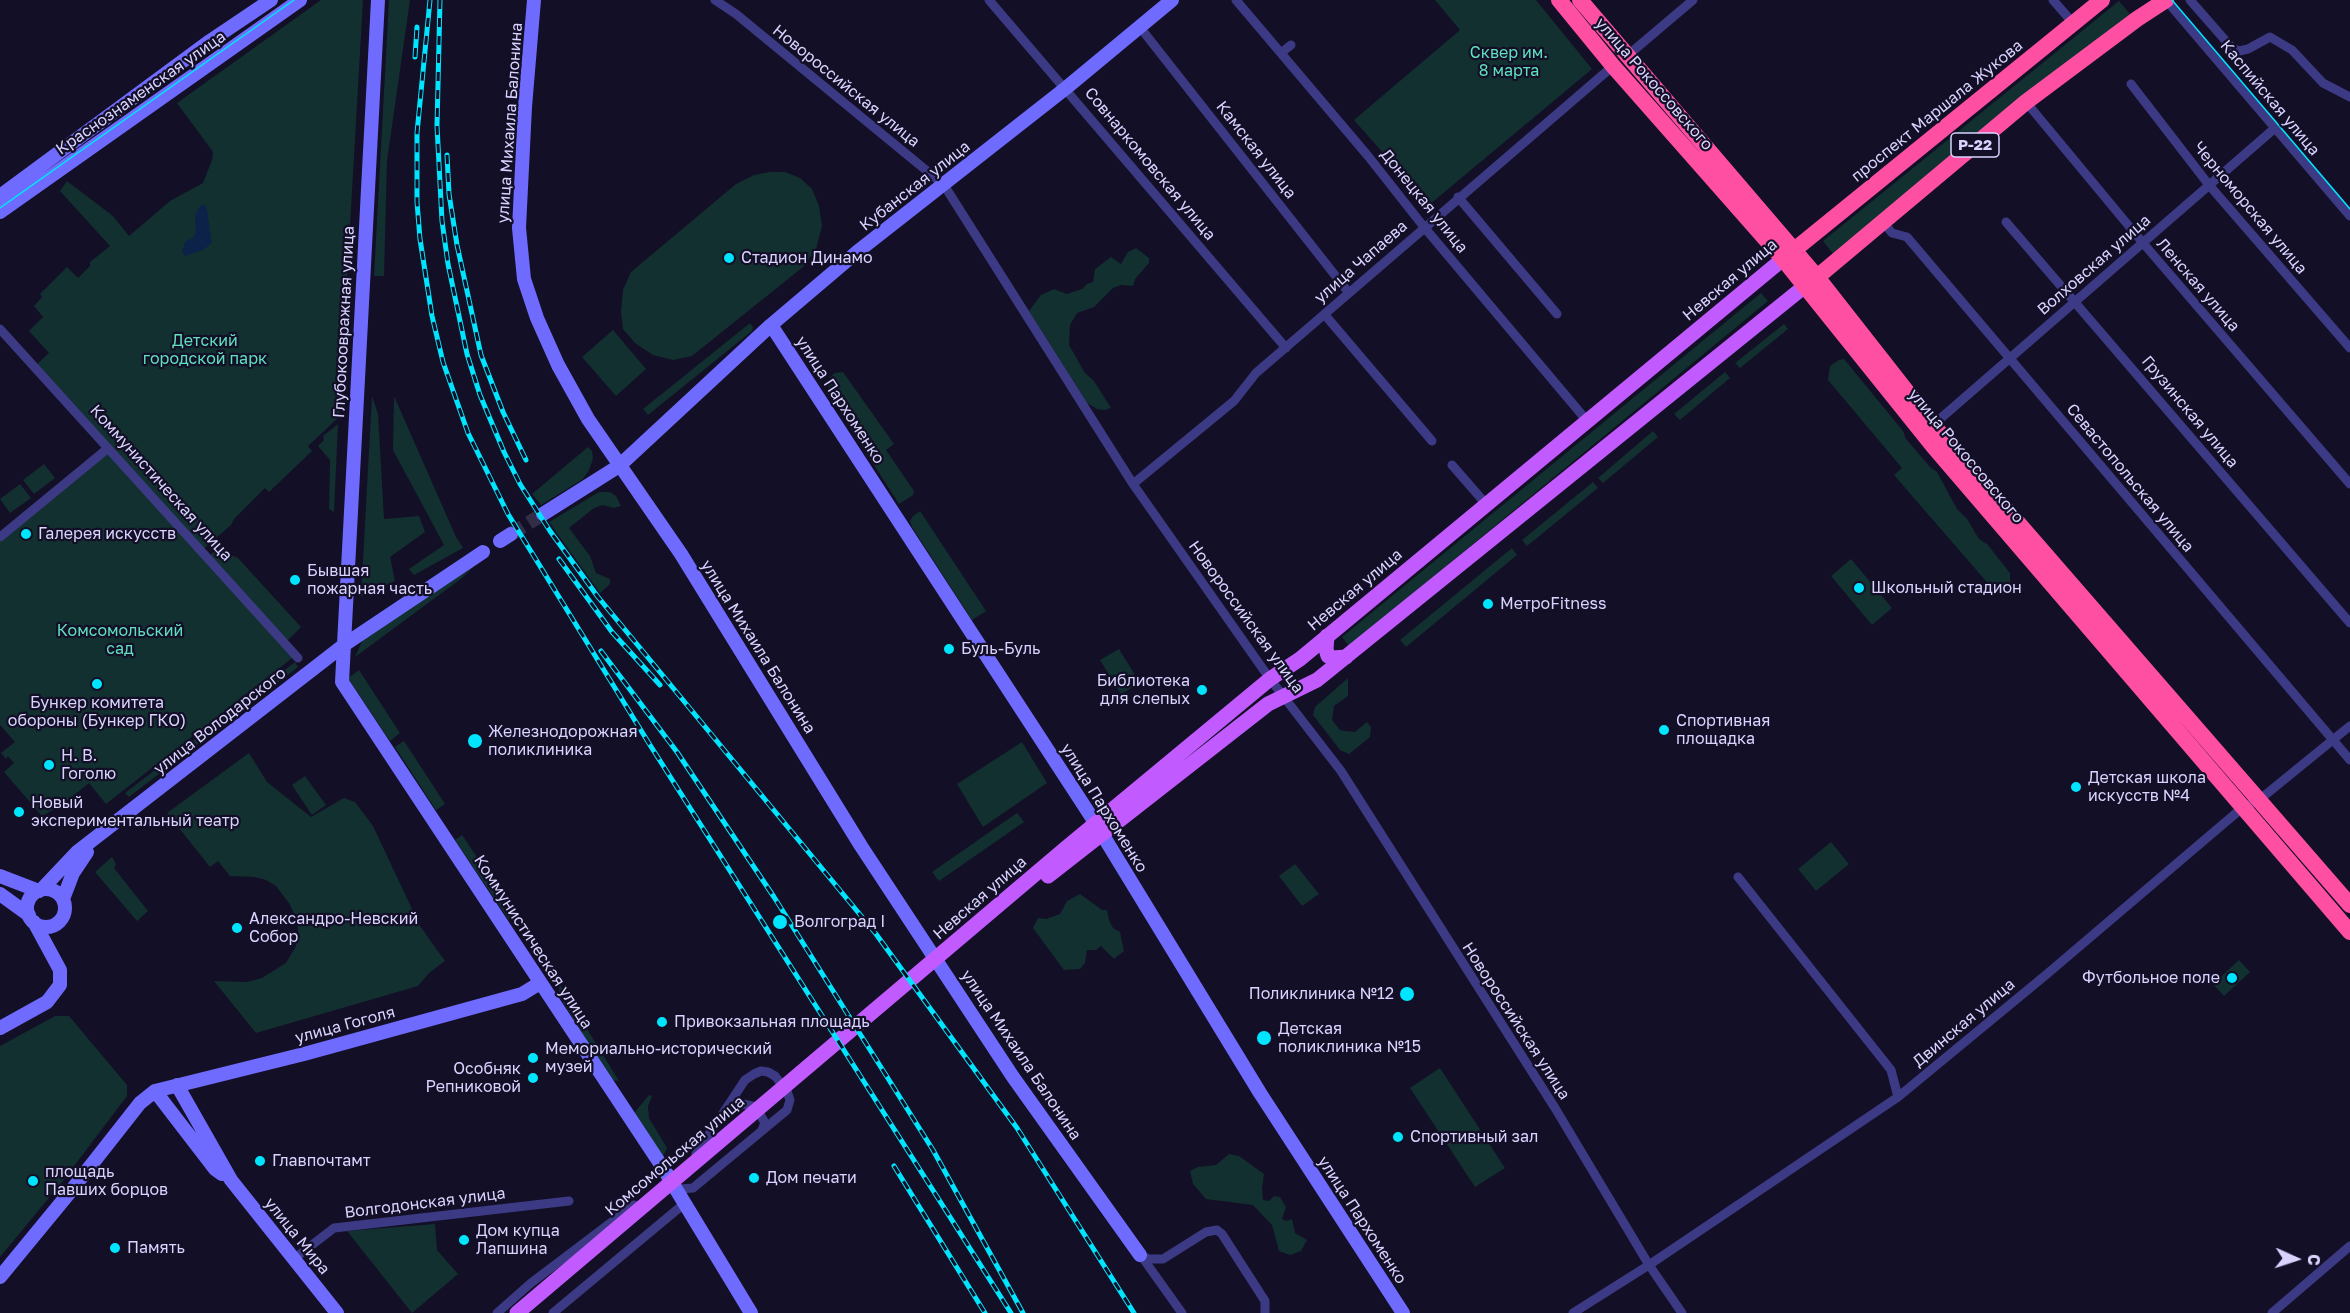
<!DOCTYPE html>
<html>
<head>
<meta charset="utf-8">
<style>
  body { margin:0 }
  #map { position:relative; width:2350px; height:1313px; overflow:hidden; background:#130f26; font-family:"Golos Text",sans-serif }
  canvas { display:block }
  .north { position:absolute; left:2266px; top:1229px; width:60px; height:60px; -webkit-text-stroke:4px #130f26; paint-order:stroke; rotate:93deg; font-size:16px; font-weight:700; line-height:24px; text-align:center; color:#d9d4ff }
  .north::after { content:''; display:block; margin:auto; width:21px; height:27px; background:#d9d4ff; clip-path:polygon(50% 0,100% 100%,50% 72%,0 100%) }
</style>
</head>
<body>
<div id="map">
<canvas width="2350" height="1313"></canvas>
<div class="north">С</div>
</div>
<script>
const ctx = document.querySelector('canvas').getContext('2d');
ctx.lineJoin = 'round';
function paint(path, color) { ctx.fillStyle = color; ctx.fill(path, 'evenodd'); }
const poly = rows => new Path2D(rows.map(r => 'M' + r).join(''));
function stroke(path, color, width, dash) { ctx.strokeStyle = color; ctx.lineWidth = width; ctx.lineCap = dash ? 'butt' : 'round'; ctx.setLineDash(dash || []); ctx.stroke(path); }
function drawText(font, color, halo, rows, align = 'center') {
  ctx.font = font + ' "Golos Text",sans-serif'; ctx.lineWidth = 4.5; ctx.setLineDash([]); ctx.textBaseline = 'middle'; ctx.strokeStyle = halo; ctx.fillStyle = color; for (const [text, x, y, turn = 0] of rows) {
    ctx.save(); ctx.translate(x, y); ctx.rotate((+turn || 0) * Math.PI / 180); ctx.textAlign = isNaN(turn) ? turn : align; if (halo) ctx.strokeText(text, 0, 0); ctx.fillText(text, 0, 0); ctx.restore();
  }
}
const green = poly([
  [321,0,363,0,339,417,308,446,312,451,269,492,265,488,234,519,231,525,201,551,296,655,106,804,89,783,62,805,42,816,4,772,14,763,8,756,6,759,1,753,15,742,0,725,0,537,107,449,34,367,49,353,29,331,43,317,34,306,42,297,40,294,67,267,78,278,90,266,90,262,110,246,60,191,67,181,113,216,129,236,170,201,203,183,212,160,213,152,177,103],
  [389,0,410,0,387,161,384,276,374,276],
  [1435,0,1536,0,1592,69,1429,205,1354,120,1460,30],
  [2119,1,2130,14,1833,254,1823,241],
  [770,172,785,172,800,178,812,189,819,206,822,226,816,249,803,267,692,356,673,360,653,355,635,343,623,329,621,312,623,290,631,272,736,184,754,175],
  [1136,248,1149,258,1149,263,1135,279,1133,286,1121,285,1113,288,1094,307,1077,313,1070,325,1069,345,1085,373,1094,381,1111,408,1104,410,1097,409,1087,403,1029,311,1041,295,1054,289,1067,294,1082,289,1087,284,1093,282,1095,269,1111,257,1121,264,1128,252],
  [1761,293,1768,301,1349,646,1342,637],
  [750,323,753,327,752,331,648,415,643,409],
  [1784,324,1788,329,1740,368,1735,363],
  [613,330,646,369,616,396,582,357],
  [1844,359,1903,431,1906,439,1930,467,1937,472,1957,509,1967,519,1979,539,1987,544,2010,573,2010,584,2004,595,1998,595,1894,475,1902,468,1828,380,1830,366,1839,360],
  [843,372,894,444,886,450,914,491,913,495,899,504,828,393,829,378,835,373],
  [1725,372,1730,378,1680,420,1674,414],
  [372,396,378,414,384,519,419,516,425,532,390,557,395,581,361,597],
  [394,396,456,537,463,548,414,575,409,569,444,545,393,450],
  [338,424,334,512,329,509,330,460,318,446,324,440,323,436],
  [1653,431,1658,437,1603,483,1598,478],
  [588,447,592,451,593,459,589,470,583,479,541,505,532,494],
  [44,464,55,478,34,494,23,480],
  [1593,482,1598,488,1527,546,1522,540],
  [20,484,31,498,10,513,0,499],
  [599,492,610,492,616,496,621,506,614,508,602,505,594,508,569,528,590,556,596,573,610,579,610,584,600,593,549,522],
  [920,511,986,611,972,620,912,527,910,521,913,516],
  [1512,548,1517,555,1406,647,1400,640],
  [217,549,238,558,301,627,287,641,209,556],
  [1851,559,1892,608,1872,625,1831,576],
  [476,564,462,578,355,657,364,637],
  [1119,649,1140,683,1121,694,1100,660],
  [295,662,298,667,129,797,125,793],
  [359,670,400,733,390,741,348,678],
  [1348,678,1348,696,1334,706,1332,720,1340,730,1345,731,1355,732,1367,722,1371,727,1370,737,1349,754,1340,750,1313,715,1315,707],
  [404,741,445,804,436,810,395,747],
  [1022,742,1047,783,983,827,957,784],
  [249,753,267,782,311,817,344,798,355,802,373,826,420,926,445,961,429,973,418,986,256,1033,214,981,247,982,262,978,286,963,296,946,298,932,297,919,289,903,276,886,266,880,255,877,230,876,218,861,210,867,167,813],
  [305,776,326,805,312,815,292,785],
  [1017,813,1024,822,939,881,932,872],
  [462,835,516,915,509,920,455,840],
  [1831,842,1849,864,1816,891,1798,869],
  [112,857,116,864,114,868,148,911,137,921,95,872],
  [1295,864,1319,894,1302,906,1279,876],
  [1080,894,1102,910,1107,910,1109,920,1113,928,1120,932,1124,951,1114,959,1101,946,1096,950,1087,950,1085,963,1080,969,1064,970,1033,928,1038,918,1046,919,1060,914,1067,901],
  [2239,960,2250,972,2224,996,2213,984],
  [560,985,619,1081,611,1080,558,994],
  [55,1016,69,1016,127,1085,127,1096,62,1182,0,1257,0,1046],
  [1440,1068,1505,1168,1475,1187,1410,1088],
  [649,1095,652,1096,648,1106,649,1118,667,1148,663,1156,634,1113],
  [1229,1154,1239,1156,1264,1174,1262,1188,1263,1200,1269,1201,1274,1196,1280,1197,1286,1207,1282,1219,1286,1221,1292,1219,1295,1233,1307,1240,1301,1251,1290,1255,1279,1251,1272,1225,1253,1205,1206,1199,1193,1184,1190,1171,1198,1167,1216,1165],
  [435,1224,437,1250,458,1274,412,1313,347,1231]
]);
const water = poly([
  [206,205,212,243,203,250,185,256,182,251,185,242,194,237,196,231,195,215,200,206]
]);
const secondaryTunnel = poly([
  [511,534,543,514]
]);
const street = poly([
  [715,0,736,14,944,185,1133,484,1270,679,1341,771,1555,1108,1649,1265,1682,1313],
  [989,0,1286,348],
  [1236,0,1368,156,1424,227,1588,422],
  [2053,0,2073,23],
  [2166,0,2350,216],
  [2190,0,2232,48,2239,51,2248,49,2270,37,2292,50,2323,83,2350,97],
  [1139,26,1349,293],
  [1281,53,1291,45],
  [1627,56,1693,0],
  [2131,84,2209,185,2350,348],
  [2026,102,2143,243,2350,484],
  [1458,197,1557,314],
  [1883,222,1892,233,1907,237,2350,760],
  [2006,222,2350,623],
  [1325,315,1432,441],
  [0,329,298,658],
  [1933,425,2275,128],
  [1452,465,1486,504],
  [1133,484,1234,401,1256,373,1613,66],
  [0,537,107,449],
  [1738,877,1891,1070,1898,1097],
  [725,1113,743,1104,756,1107,765,1123,762,1130],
  [675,1186,681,1189,693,1188,787,1110,790,1100,787,1091,775,1076,768,1072,761,1071,754,1074,745,1080,696,1154],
  [1140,1255,1149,1259,1163,1259,1206,1232,1217,1230,1222,1234,1265,1301,1265,1313],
  [1142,1257,1182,1313],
  [295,1258,334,1228,569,1201],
  [497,1313,531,1283,634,1205],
  [553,1313,685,1203],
  [1573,1313,1649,1265,1898,1097,2047,974,2242,808,2259,800,2350,726],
  [2272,1313,2350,1246]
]);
const secondary = poly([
  [378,0,342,682,665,1171,751,1313],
  [534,0,525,107,519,228,524,279,537,318,558,365,588,419,681,554,861,846,1013,1077,1140,1255],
  [0,196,210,41,271,0],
  [0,212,300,0],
  [771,325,1096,824,1260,1093,1403,1313],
  [543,514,619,466,771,325,857,252,1066,88,1172,0],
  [500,541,511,534],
  [0,876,39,891],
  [42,889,77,852,344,645,483,552],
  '27 908a19 19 0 1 1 38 0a19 19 0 1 1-38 0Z',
  [0,894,29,915],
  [63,899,73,873,87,852],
  [0,1028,47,1002,60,985,60,970,34,922],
  [177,1085,231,1180,337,1313],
  [155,1091,215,1169,222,1174],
  [0,1277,70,1192,140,1103,155,1091,304,1054,522,994,540,983]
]);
const primary = poly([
  [1327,636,1326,649,1328,656,1333,658,1346,657],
  [1048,876,1268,704,1317,680,1805,286],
  [517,1313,1066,848,1270,679,1300,659,1783,259]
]);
const highway = poly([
  [1559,0,1613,66,1783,259,1933,446,2350,932],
  [1580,0,1817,277,1933,425,2350,905],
  [1788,255,2102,0],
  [1810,283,2026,102,2137,19,2166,0]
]);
const tram = poly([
  [2172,0,2350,209],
  [0,208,294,0]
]);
const rail = poly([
  [430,0,417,133,417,202,420,239,432,316,443,362,468,433,508,514,650,745,1011,1313],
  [440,0,437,126,442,221,448,264,467,354,480,395,504,452,520,484,550,531,598,597,876,934,1017,1128,1134,1313],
  [415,57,417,27],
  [447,155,449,194,457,245,481,355,503,412,526,460],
  [559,559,612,632,660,685],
  [601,651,677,752,774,897,933,1150,1023,1313],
  [894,1166,985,1313]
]);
const markers = [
  [729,258,6,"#00e5ff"],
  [26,534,6,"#00e5ff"],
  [295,580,6,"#00e5ff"],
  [1859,588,6,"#00e5ff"],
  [1488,604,6,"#00e5ff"],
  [949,649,6,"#00e5ff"],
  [97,684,6,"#00e5ff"],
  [1202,690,6,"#00e5ff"],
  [1664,730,6,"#00e5ff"],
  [475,741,8,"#00e5ff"],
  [49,765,6,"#00e5ff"],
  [2076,787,6,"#00e5ff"],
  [19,812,6,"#00e5ff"],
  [780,922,8,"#00e5ff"],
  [237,928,6,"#00e5ff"],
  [2232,978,6,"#00e5ff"],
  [1407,994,8,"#00e5ff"],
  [662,1022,6,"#00e5ff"],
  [1264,1038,8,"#00e5ff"],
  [533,1058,6,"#00e5ff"],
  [533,1078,6,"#00e5ff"],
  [1398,1137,6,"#00e5ff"],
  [260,1161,6,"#00e5ff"],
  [754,1178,6,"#00e5ff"],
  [33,1181,6,"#00e5ff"],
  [464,1240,6,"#00e5ff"],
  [115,1248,6,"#00e5ff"]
];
const shields = [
  [1975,145,48]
];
const shieldNames = [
  ["Р-22",1975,145]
];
const parkNames = [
  ["Сквер им.",1509,53],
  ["8 марта",1509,71],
  ["Детский",205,341],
  ["городской парк",205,359],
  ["Комсомольский",120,631],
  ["сад",120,649]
];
const streetNames = [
  ["улица Рокоссовского",1654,84,49],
  ["Новороссийская улица",846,86,39],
  ["Краснознаменская улица",141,93,-35],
  ["Каспийская улица",2270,98,50],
  ["проспект Маршала Жукова",1937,111,-39],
  ["улица Михаила Балонина",510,123,-86],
  ["Камская улица",1256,150,52],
  ["Совнаркомовская улица",1150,164,50],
  ["Кубанская улица",915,186,-38],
  ["Донецкая улица",1424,201,51],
  ["Черноморская улица",2250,208,50],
  ["улица Чапаева",1361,262,-41],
  ["Волховская улица",2094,265,-41],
  ["Невская улица",1730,280,-40],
  ["Ленская улица",2198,285,49],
  ["Глубокоовражная улица",344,322,-87],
  ["улица Пархоменко",840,400,57],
  ["Грузинская улица",2190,412,50],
  ["улица Рокоссовского",1966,456,50],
  ["Севастопольская улица",2130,478,50],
  ["Коммунистическая улица",161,483,48],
  ["Невская улица",1355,590,-40],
  ["Новороссийская улица",1246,617,54],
  ["улица Михаила Балонина",758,647,58],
  ["улица Володарского",220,721,-38],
  ["улица Пархоменко",1104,808,58],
  ["Невская улица",980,898,-41],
  ["Коммунистическая улица",533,942,57],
  ["Новороссийская улица",1516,1021,57],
  ["Двинская улица",1964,1023,-40],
  ["улица Гоголя",345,1025,-15],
  ["улица Михаила Балонина",1021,1055,56],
  ["Комсомольская улица",675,1156,-40],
  ["Волгодонская улица",425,1203,-7],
  ["улица Пархоменко",1362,1220,57],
  ["улица Мира",297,1236,51]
];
const poiNames = [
  ["Стадион Динамо",741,258],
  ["Галерея искусств",38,534],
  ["Бывшая",307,571],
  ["пожарная часть",307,589],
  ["Школьный стадион",1871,588],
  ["МетроFitness",1500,604],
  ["Буль-Буль",961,649],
  ["Библиотека",1190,681,"right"],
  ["для слепых",1190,699,"right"],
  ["Бункер комитета",97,703,"center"],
  ["обороны (Бункер ГКО)",97,721,"center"],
  ["Спортивная",1676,721],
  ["площадка",1676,739],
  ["Железнодорожная",488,732],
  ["поликлиника",488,750],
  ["Н. В.",61,756],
  ["Гоголю",61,774],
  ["Детская школа",2088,778],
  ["искусств №4",2088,796],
  ["Новый",31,803],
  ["экспериментальный театр",31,821],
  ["Александро-Невский",249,919],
  ["Собор",249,937],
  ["Волгоград I",794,922],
  ["Футбольное поле",2220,978,"right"],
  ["Поликлиника №12",1394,994,"right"],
  ["Привокзальная площадь",674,1022],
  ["Детская",1278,1029],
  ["поликлиника №15",1278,1047],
  ["Мемориально-исторический",545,1049],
  ["музей",545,1067],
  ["Особняк",521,1069,"right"],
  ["Репниковой",521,1087,"right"],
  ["Спортивный зал",1410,1137],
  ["Главпочтамт",272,1161],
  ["площадь",45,1172],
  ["Павших борцов",45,1190],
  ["Дом печати",766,1178],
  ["Дом купца",476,1231],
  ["Лапшина",476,1249],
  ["Память",127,1248]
];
paint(green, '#12302f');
paint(water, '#0c2248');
stroke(secondaryTunnel, '#312d47', 14, [14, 7]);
stroke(street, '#3d3a85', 9);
stroke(secondary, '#6f6bff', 14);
stroke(primary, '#c25bff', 15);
stroke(highway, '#ff4fa3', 16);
stroke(tram, '#00e5ff', 1.5);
stroke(rail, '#00e5ff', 5);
stroke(rail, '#130f26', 3, [9]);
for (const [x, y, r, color] of markers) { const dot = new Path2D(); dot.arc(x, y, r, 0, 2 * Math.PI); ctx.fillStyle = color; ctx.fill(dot); stroke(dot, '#130f26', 2); }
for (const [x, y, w] of shields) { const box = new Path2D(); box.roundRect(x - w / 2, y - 12, w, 24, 4.5); ctx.fillStyle = '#130f26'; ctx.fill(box); stroke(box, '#d9d4ff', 1.5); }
drawText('bold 15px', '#d9d4ff', null, shieldNames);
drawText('16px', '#5fe0c0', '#130f26', parkNames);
drawText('16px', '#d9d4ff', '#130f26', streetNames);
drawText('16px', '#d9d4ff', '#130f26', poiNames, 'left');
</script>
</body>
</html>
